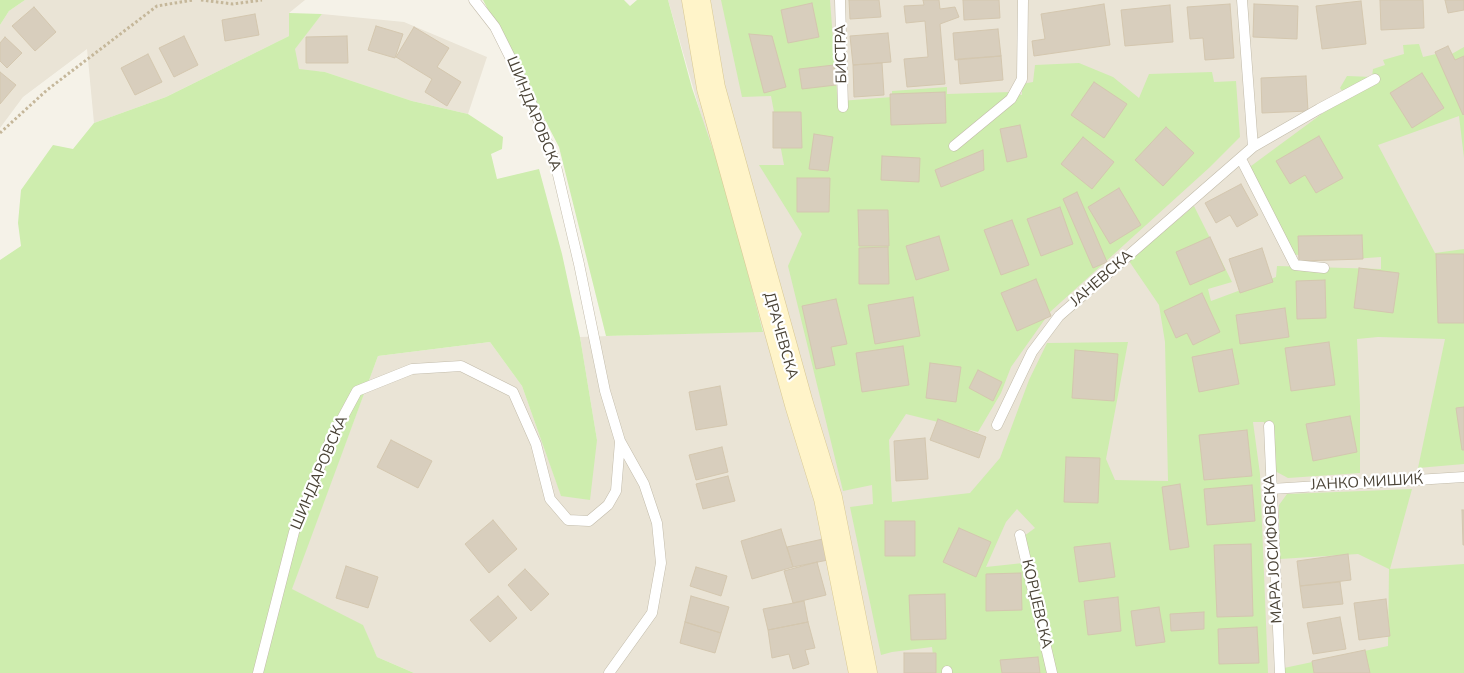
<!DOCTYPE html>
<html>
<head>
<meta charset="utf-8">
<style>
  body { margin:0 }
  canvas { display:block; background:#f5f2e8 }
</style>
</head>
<body>
<canvas width="1464" height="673"></canvas>
<script>
const ctx = document.querySelector('canvas').getContext('2d');
ctx.lineJoin = 'round';
function paint(path, color) { ctx.fillStyle = color; ctx.fill(path, 'evenodd'); }
const poly = rows => new Path2D(rows.map(r => 'M' + r).join(''));
function stroke(path, color, width, dash) { ctx.strokeStyle = color; ctx.lineWidth = width; ctx.lineCap = dash ? 'butt' : 'round'; ctx.setLineDash(dash || []); ctx.stroke(path); }
function drawText(font, color, halo, rows, align = 'center') {
  ctx.font = font + ' "Nunito Sans",sans-serif'; ctx.lineWidth = 4.5; ctx.setLineDash([]); ctx.textBaseline = 'middle'; ctx.strokeStyle = halo; ctx.fillStyle = color; for (const [text, x, y, turn = 0] of rows) {
    ctx.save(); ctx.translate(x, y); ctx.rotate((+turn || 0) * Math.PI / 180); ctx.textAlign = isNaN(turn) ? turn : align; if (halo) ctx.strokeText(text, 0, 0); ctx.fillText(text, 0, 0); ctx.restore();
  }
}
const residential = poly([
  [25,0,305,0,289,13,289,36,166,97,94,123,87,49,23,97,0,128,0,25,9,11],
  [668,0,1464,0,1464,673,414,673,377,657,362,625,291,589,378,356,490,342,522,386,561,495,597,440,580,337,763,331],
  [322,14,404,22,487,57,468,114,412,101,325,72,299,70,294,49]
]);
const green = poly([
  [0,0,25,0,9,11,0,25],
  [483,0,624,0,630,6,637,0,668,0,692,88,725,185,763,332,606,336,559,147],
  [721,0,830,0,837,93,840,101,892,97,892,91,947,87,947,94,1011,92,1022,95,1022,84,1033,82,1035,65,1079,63,1113,77,1139,98,1149,74,1212,72,1214,82,1236,81,1240,137,1210,167,1050,312,1011,367,1001,393,978,432,906,414,889,440,892,502,970,493,1000,458,1029,380,1047,343,1128,342,1106,459,1115,480,1168,481,1165,342,1159,305,1129,261,1194,206,1232,282,1208,289,1211,301,1276,277,1277,266,1381,269,1381,257,1353,259,1286,254,1247,169,1346,96,1340,88,1347,76,1372,77,1373,69,1385,65,1383,60,1404,54,1403,45,1419,44,1423,57,1436,54,1450,55,1464,47,1464,158,1459,116,1378,145,1435,253,1464,249,1464,464,1418,468,1445,339,1378,337,1357,339,1360,405,1360,473,1288,478,1273,470,1264,422,1253,422,1260,474,1268,673,935,673,932,647,892,652,881,655,850,507,873,504,872,485,843,491,788,266,802,234,759,165,784,165,771,96,742,97],
  [1017,509,1035,528,1020,539,1023,563,986,567,1006,522],
  [289,13,322,14,295,49,299,69,325,72,412,101,468,114,503,137,502,149,491,154,497,179,539,169,562,254,580,337,597,440,590,500,561,496,522,386,490,342,378,356,292,589,363,625,377,657,414,673,0,673,0,260,21,246,18,223,21,190,53,145,73,149,94,123,166,97,289,36],
  [1412,489,1390,569,1464,564,1464,673,1284,673,1284,668,1388,646,1389,569,1358,554,1280,559,1279,505,1287,494]
]);
const building = poly([
  [849,0,879,0,881,17,850,19,849,0],
  [923,0,939,0,940,9,955,7,959,17,940,24,945,84,907,87,904,59,928,57,925,21,906,23,904,6,924,5,923,0],
  [963,0,999,0,1000,18,964,20,963,0],
  [1380,0,1423,0,1424,28,1381,30,1380,0],
  [1445,0,1464,0,1464,10,1448,13,1445,0],
  [1361,1,1366,44,1322,49,1316,6,1361,1],
  [812,3,819,37,788,43,781,10,812,3],
  [1104,4,1110,45,1034,56,1032,41,1045,39,1041,14,1104,4],
  [1230,4,1234,58,1205,60,1203,38,1190,39,1187,7,1230,4],
  [1254,4,1298,6,1297,39,1253,37,1254,4],
  [1170,5,1173,42,1125,46,1121,10,1170,5],
  [34,7,56,32,35,51,12,26,34,7],
  [255,14,259,35,225,41,222,20,255,14],
  [376,26,403,34,395,58,368,50,376,26],
  [414,27,449,48,437,67,461,82,447,106,425,92,432,79,396,57,414,27],
  [998,29,1001,56,955,60,953,33,998,29],
  [888,33,891,62,853,65,850,36,888,33],
  [749,34,772,36,786,87,764,93,749,34],
  [184,36,198,65,174,77,159,48,184,36],
  [347,36,348,63,306,63,306,37,347,36],
  [5,37,22,53,7,68,0,61,0,43,5,37],
  [1448,46,1455,60,1464,56,1464,114,1463,115,1435,52,1448,46],
  [148,54,162,82,135,95,121,68,148,54],
  [1001,56,1003,80,960,84,958,59,1001,56],
  [882,63,884,95,854,97,853,65,882,63],
  [834,65,836,85,802,89,799,69,834,65],
  [0,72,16,85,0,104,0,72],
  [1422,73,1444,108,1412,128,1390,93,1422,73],
  [1306,76,1308,111,1262,113,1261,78,1306,76],
  [1094,82,1127,104,1104,138,1071,115,1094,82],
  [945,92,946,123,891,125,890,94,945,92],
  [773,112,801,112,802,148,773,148,773,112],
  [1020,125,1027,157,1007,162,1000,129,1020,125],
  [1166,127,1194,153,1163,186,1135,160,1166,127],
  [814,134,833,137,828,171,809,169,814,134],
  [1319,136,1343,178,1316,193,1305,175,1290,184,1276,161,1319,136],
  [1083,137,1114,162,1092,189,1061,164,1083,137],
  [983,150,984,170,941,187,935,170,983,150],
  [882,156,920,158,919,182,881,180,882,156],
  [797,178,830,178,829,212,797,212,797,178],
  [1241,184,1258,215,1237,227,1230,215,1216,223,1205,203,1241,184],
  [1119,188,1141,225,1110,244,1088,207,1119,188],
  [1077,192,1107,262,1093,268,1063,199,1077,192],
  [1060,207,1073,244,1041,256,1027,219,1060,207],
  [858,210,888,210,889,246,859,246,858,210],
  [1012,220,1029,265,1001,275,984,230,1012,220],
  [1362,235,1363,259,1299,261,1298,236,1362,235],
  [939,236,949,270,916,280,906,246,939,236],
  [1210,237,1225,270,1190,285,1176,252,1210,237],
  [888,247,889,284,859,284,859,248,888,247],
  [1262,248,1273,282,1240,293,1229,259,1262,248],
  [1436,254,1464,254,1464,323,1438,323,1436,254],
  [1359,268,1399,273,1393,313,1354,308,1359,268],
  [1036,279,1051,316,1017,331,1001,293,1036,279],
  [1325,280,1326,318,1297,319,1296,281,1325,280],
  [1202,293,1220,332,1193,345,1187,333,1176,338,1164,311,1202,293],
  [913,297,920,336,875,344,868,305,913,297],
  [836,299,847,344,831,347,835,365,816,369,802,306,836,299],
  [1285,308,1289,337,1240,344,1236,315,1285,308],
  [1329,342,1335,385,1291,391,1285,348,1329,342],
  [903,346,909,385,862,392,856,353,903,346],
  [1232,349,1239,384,1199,392,1192,357,1232,349],
  [1075,350,1118,354,1114,401,1072,398,1075,350],
  [930,363,961,367,956,402,926,398,930,363],
  [978,370,1002,382,993,401,969,388,978,370],
  [720,386,727,425,696,430,689,392,720,386],
  [1464,407,1464,450,1462,450,1456,408,1464,407],
  [1350,416,1357,452,1313,461,1306,424,1350,416],
  [938,419,986,437,979,458,930,440,938,419],
  [1247,430,1252,476,1204,480,1199,435,1247,430],
  [925,438,928,479,896,481,894,441,925,438],
  [391,440,432,461,418,488,377,467,391,440],
  [722,447,728,472,696,480,689,455,722,447],
  [1066,457,1100,458,1098,503,1064,502,1066,457],
  [728,476,735,501,703,509,696,484,728,476],
  [1180,484,1189,547,1170,550,1162,487,1180,484],
  [1252,485,1255,521,1207,525,1204,489,1252,485],
  [1462,510,1464,510,1464,545,1463,545,1462,510],
  [493,520,517,549,489,573,465,544,493,520],
  [885,521,915,521,915,556,885,556,885,521],
  [959,528,991,542,976,577,943,562,959,528],
  [781,529,793,567,752,579,741,541,781,529],
  [823,539,828,560,793,567,787,547,823,539],
  [1110,543,1115,577,1079,582,1074,547,1110,543],
  [1251,544,1253,616,1217,617,1214,545,1251,544],
  [1348,554,1351,580,1300,586,1297,561,1348,554],
  [817,562,826,595,793,603,784,571,817,562],
  [346,566,378,577,368,608,336,598,346,566],
  [696,567,727,576,721,596,690,586,696,567],
  [525,569,549,594,531,611,508,585,525,569],
  [1021,573,1022,610,986,611,986,574,1021,573],
  [1340,582,1343,604,1303,608,1300,586,1340,582],
  [945,594,946,639,911,640,909,595,945,594],
  [498,596,517,618,490,642,470,620,498,596],
  [691,596,729,607,721,633,685,622,691,596],
  [1118,597,1121,631,1088,635,1084,601,1118,597],
  [1386,599,1390,636,1359,640,1354,603,1386,599],
  [804,601,808,622,768,630,763,609,804,601],
  [1159,607,1165,642,1136,646,1131,611,1159,607],
  [1204,612,1204,629,1171,631,1170,614,1204,612],
  [1340,617,1346,649,1313,654,1307,623,1340,617],
  [685,622,721,633,715,653,680,643,685,622],
  [808,622,815,648,805,650,809,664,793,669,789,654,772,658,768,630,808,622],
  [1257,627,1259,663,1219,664,1218,629,1257,627],
  [1365,650,1370,673,1314,673,1312,661,1365,650],
  [904,653,936,653,936,673,904,673,904,653],
  [1038,657,1040,673,1002,673,1000,660,1038,657]
]);
const path = poly([
  [201,0,233,4,262,0],
  [0,133,47,90,157,6,193,0]
]);
const lane = poly([
  [474,0,495,27,525,87,555,162,579,264,605,391,620,441,644,484,657,523,661,563,652,613,609,673],
  [840,0,843,107],
  [1242,0,1253,147],
  [954,146,1011,99,1022,79,1023,0],
  [1241,159,1295,265,1324,268],
  [997,425,1032,352,1059,316,1253,147,1319,109,1375,79],
  [1269,426,1280,673],
  [1271,489,1464,477],
  [1020,535,1052,673],
  [947,671,947,673],
  [258,673,294,532,330,441,357,391,412,369,461,366,513,392,536,444,550,499,568,520,589,521,608,505,616,491,620,442]
]);
const secondary = poly([
  [696,0,711,88,799,404,828,498,863,673]
]);
const streetNames = [
  ["БИСТРА",842,54,-91],
  ["ШИНДАРОВСКА",533,114,68],
  ["ЈАНЕВСКА",1102,279,-41],
  ["ДРАЧЕВСКА",780,336,74],
  ["ШИНДАРОВСКА",320,473,-67],
  ["ЈАНКО МИШИЌ",1367,483,-3],
  ["МАРА ЈОСИФОВСКА",1274,549,-93],
  ["КОРЏЕВСКА",1036,604,77]
];
paint(residential, '#eae4d6');
paint(green, '#ceedae');
paint(building, '#d8cebd');
stroke(building, '#d4c7af', 1);
stroke(lane, '#c2bbaa', 11);
stroke(secondary, '#d9c994', 29);
stroke(path, '#c5b79a', 3, [2.5, 2.5]);
stroke(lane, '#fff', 10);
stroke(secondary, '#fff4c9', 28);
drawText('15px', '#4a4336', '#fff', streetNames);
</script>
</body>
</html>
